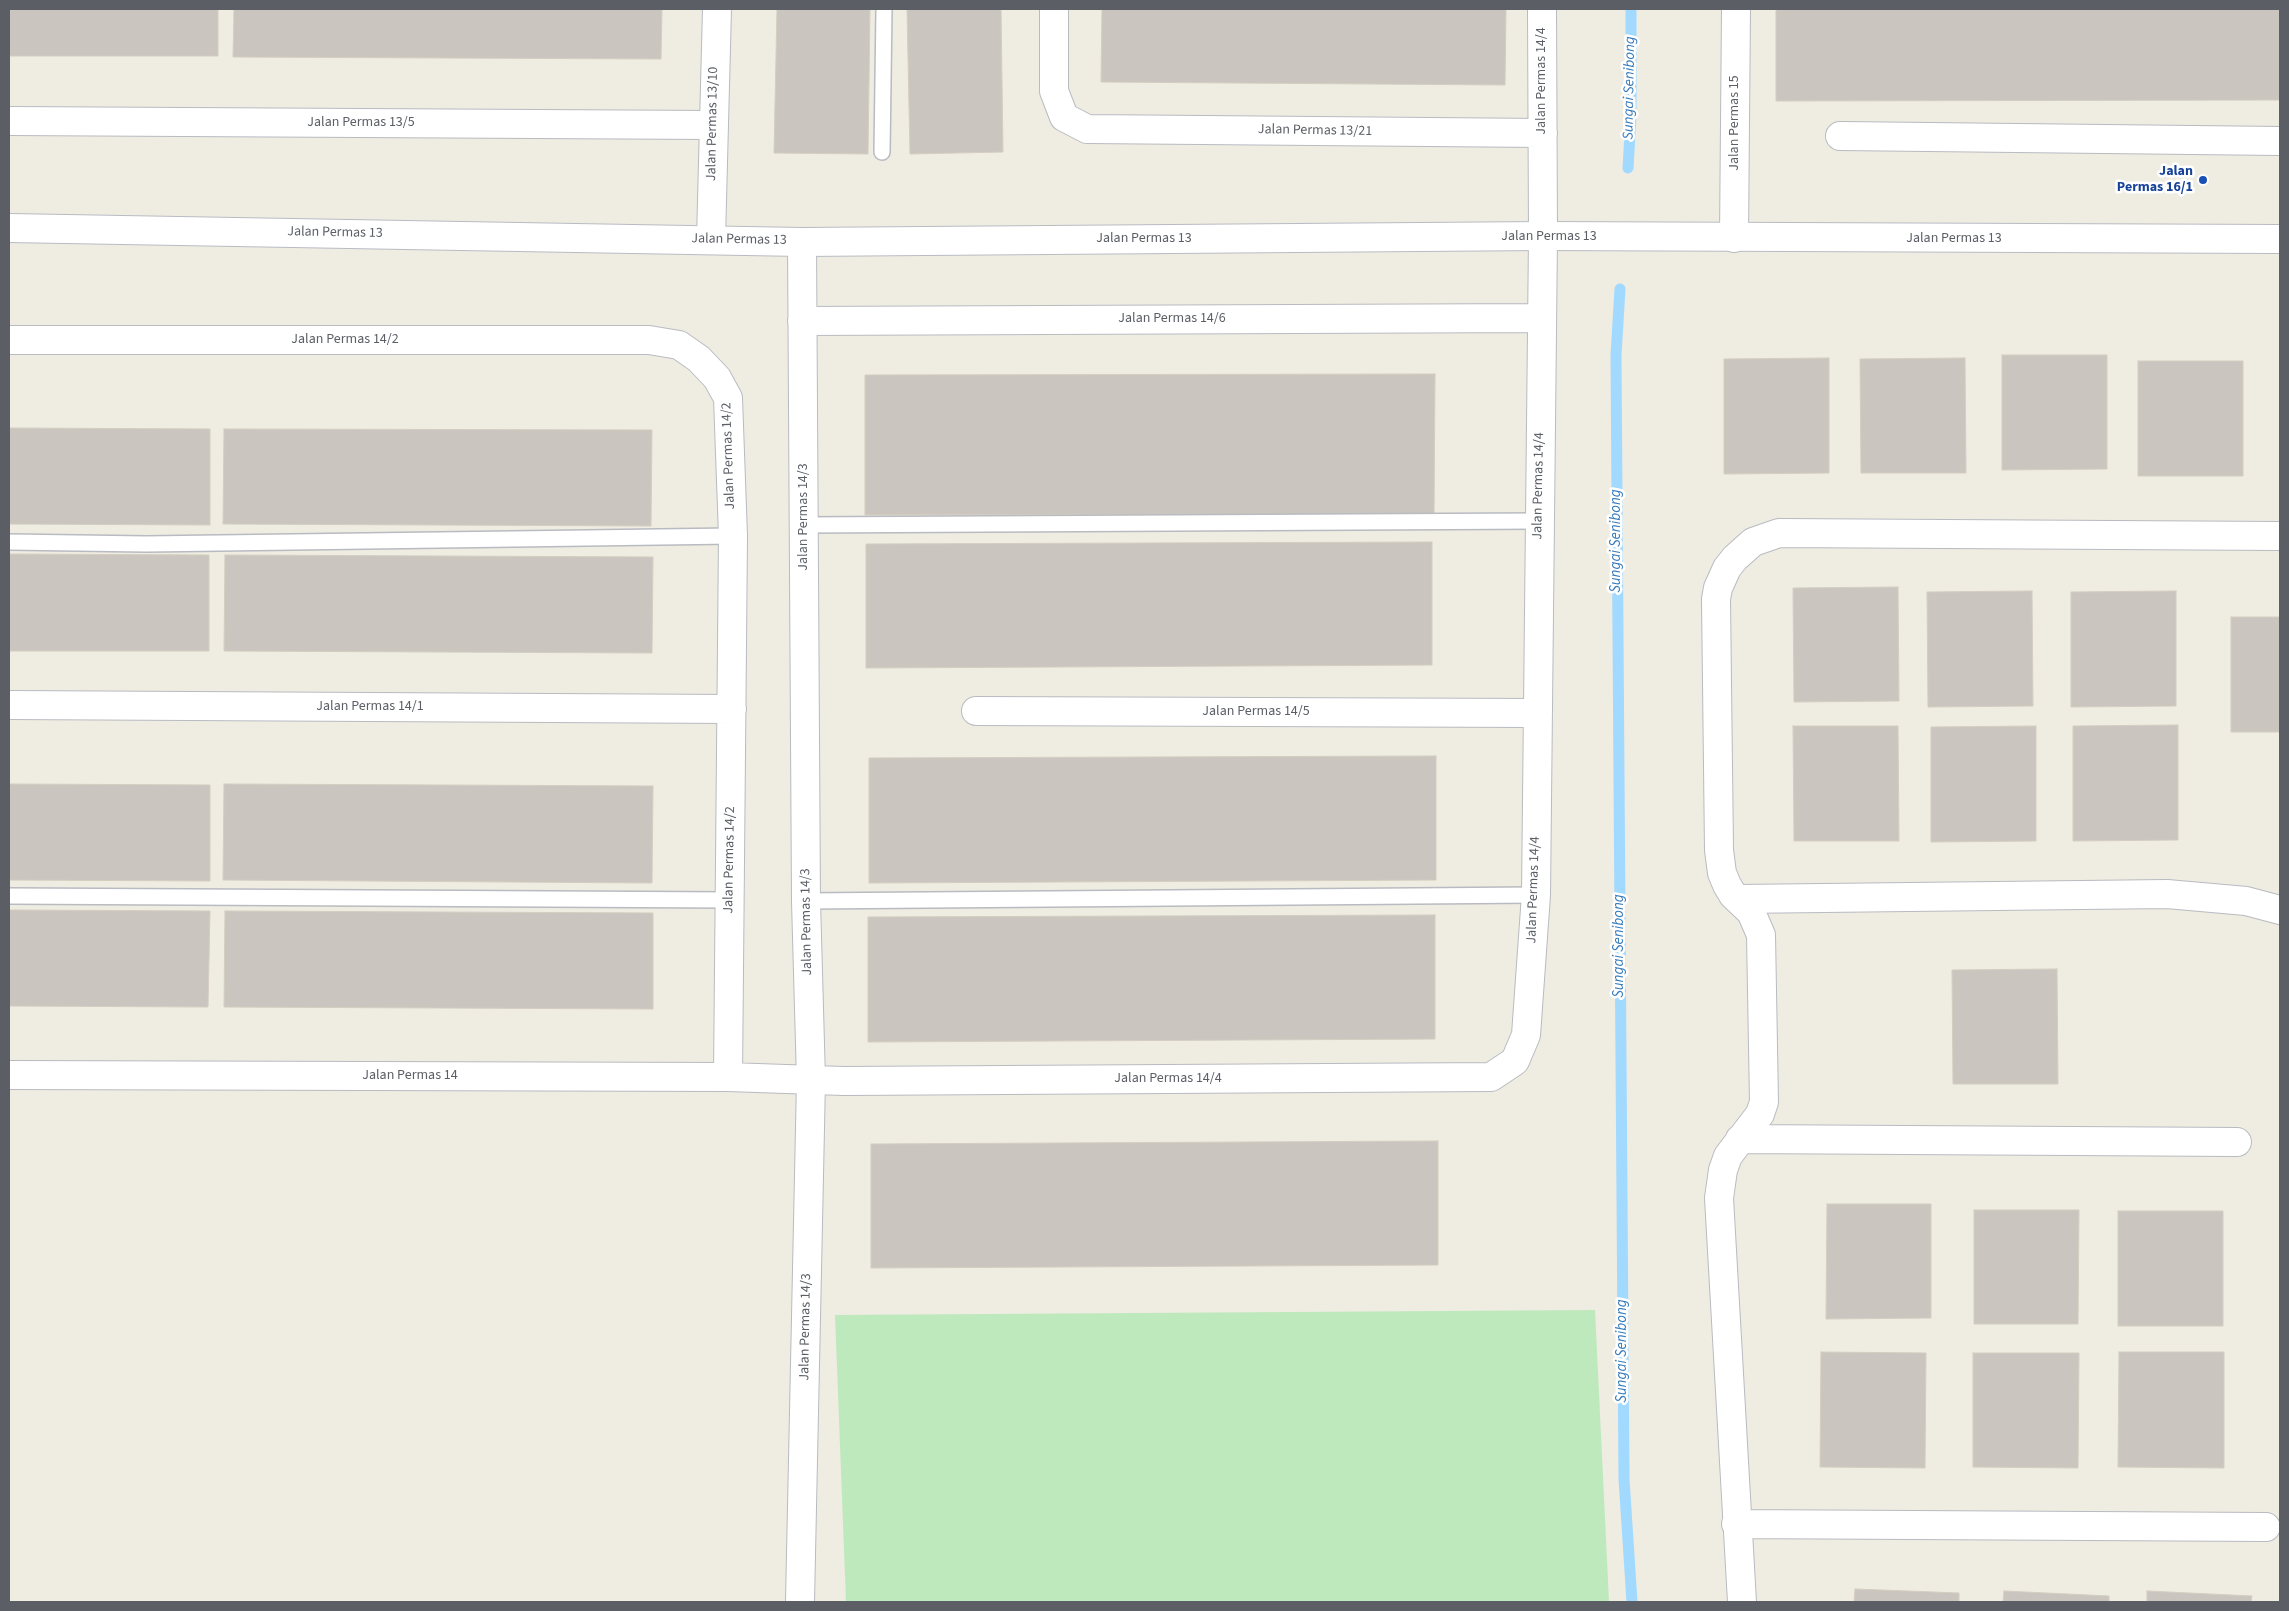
<!DOCTYPE html>
<html>
<head>
<meta charset="utf-8">
<style>
  body { margin:0 }
  #map { position:relative; width:2289px; height:1611px; overflow:hidden; background:#efece2; font-family:"Source Sans 3",sans-serif }
  canvas { display:block }
  .frame { position:absolute; inset:0; border:10px solid #5b5f65; pointer-events:none }
</style>
</head>
<body>
<div id="map">
<canvas width="2289" height="1611"></canvas>
<div class="frame"></div>
</div>
<script>
const ctx = document.querySelector('canvas').getContext('2d');
ctx.lineJoin = 'round';
function paint(path, color) { ctx.fillStyle = color; ctx.fill(path, 'evenodd'); }
const poly = rows => new Path2D(rows.map(r => 'M' + r).join(''));
function stroke(path, color, width, dash) { ctx.strokeStyle = color; ctx.lineWidth = width; ctx.lineCap = dash ? 'butt' : 'round'; ctx.setLineDash(dash || []); ctx.stroke(path); }
function drawText(font, color, halo, rows, align = 'center') {
  ctx.font = font + ' "Source Sans 3",sans-serif'; ctx.lineWidth = 5; ctx.setLineDash([]); ctx.textBaseline = 'middle'; ctx.strokeStyle = halo; ctx.fillStyle = color; for (const [text, x, y, turn = 0] of rows) {
    ctx.save(); ctx.translate(x, y); ctx.rotate((+turn || 0) * Math.PI / 180); ctx.textAlign = isNaN(turn) ? turn : align; if (halo) ctx.strokeText(text, 0, 0); ctx.fillText(text, 0, 0); ctx.restore();
  }
}
const green = poly([
  [1595,1310,1609,1602,846,1602,835,1315]
]);
const stream = poly([
  [1628,168,1631,116,1631,9],
  [1620,289,1616,355,1624,1479,1632,1602]
]);
const building = poly([
  [9,9,218,9,218,56,9,56,9,9],
  [234,9,662,9,661,59,233,57,234,9],
  [777,9,870,9,868,154,774,153,777,9],
  [907,9,1001,9,1003,152,910,154,907,9],
  [1102,9,1506,9,1505,85,1101,82,1102,9],
  [1776,9,2280,9,2280,100,1776,101,1776,9],
  [2002,355,2107,355,2107,469,2002,470,2002,355],
  [1829,358,1829,473,1724,474,1724,359,1829,358],
  [1965,358,1966,473,1861,473,1860,359,1965,358],
  [2138,361,2243,361,2243,476,2138,476,2138,361],
  [1435,374,1434,514,865,515,865,375,1435,374],
  [9,428,210,429,210,525,9,524,9,428],
  [224,429,652,430,651,526,223,524,224,429],
  [1432,542,1432,665,866,668,866,544,1432,542],
  [9,554,209,555,209,651,9,651,9,554],
  [225,555,653,557,652,653,224,651,225,555],
  [1898,587,1899,701,1794,702,1793,588,1898,587],
  [2032,591,2033,706,1928,707,1927,592,2032,591],
  [2176,591,2176,706,2071,707,2071,592,2176,591],
  [2231,617,2280,617,2280,732,2231,732,2231,617],
  [2178,725,2178,840,2073,841,2073,726,2178,725],
  [1793,726,1898,726,1899,841,1794,841,1793,726],
  [2036,726,2036,841,1931,842,1931,727,2036,726],
  [1436,756,1436,880,869,883,869,758,1436,756],
  [9,784,210,785,210,881,9,880,9,784],
  [224,784,653,786,652,883,223,880,224,784],
  [9,910,210,911,208,1007,9,1006,9,910],
  [225,911,653,913,653,1009,224,1007,225,911],
  [1435,915,1435,1039,868,1042,868,917,1435,915],
  [2057,969,2058,1084,1953,1084,1952,970,2057,969],
  [1438,1141,1438,1265,871,1268,871,1144,1438,1141],
  [1827,1204,1931,1204,1931,1318,1826,1319,1827,1204],
  [1974,1210,2079,1210,2078,1324,1974,1324,1974,1210],
  [2118,1211,2223,1211,2223,1326,2118,1326,2118,1211],
  [1821,1352,1926,1353,1925,1468,1820,1467,1821,1352],
  [2119,1352,2224,1352,2224,1468,2118,1467,2119,1352],
  [1973,1353,2079,1353,2078,1468,1973,1467,1973,1353],
  [1855,1589,1959,1593,1959,1602,1854,1602,1855,1589],
  [2004,1591,2109,1596,2109,1602,2003,1602,2004,1591],
  [2147,1591,2252,1596,2251,1602,2147,1602,2147,1591]
]);
const lane = poly([
  [882,152,884,9],
  [804,525,1539,521],
  [9,542,146,544,733,536],
  [9,896,729,900],
  [806,901,1536,895]
]);
const street = poly([
  [1054,9,1054,91,1064,117,1087,129,1543,133],
  [9,121,712,125],
  [1840,136,2280,141],
  [1734,238,1736,9],
  [711,239,717,9],
  [802,321,1541,318],
  [9,340,649,340,679,345,699,359,717,378,728,398,733,536,728,1077],
  [9,705,732,709],
  [976,711,1537,713],
  [1738,899,2167,894,2246,901,2280,910],
  [9,1075,728,1077,844,1081,1491,1077,1515,1061,1526,1035,1536,895,1543,236,1542,9],
  [1740,1139,2237,1142],
  [1736,1524,2266,1527],
  [800,1602,811,1080,806,901,802,242],
  [1742,1602,1719,1198,1723,1170,1728,1156,1760,1114,1764,1102,1761,935,1751,912,1733,895,1727,885,1722,873,1719,850,1716,599,1718,588,1727,568,1735,558,1753,542,1779,533,2280,536]
]);
const secondary = poly([
  [9,228,802,242,1543,236,2280,239]
]);
const markers = [
  [2203,180,5,"#1a4fb4"]
];
const streetNames = [
  ["Jalan Permas 14/4",1542,81,-90],
  ["Jalan Permas 13/5",361,123],
  ["Jalan Permas 15",1735,123,-90],
  ["Jalan Permas 13/10",713,124,-89],
  ["Jalan Permas 13/21",1315,131,1],
  ["Jalan Permas 13",335,233,1],
  ["Jalan Permas 13",1549,237],
  ["Jalan Permas 13",1144,239],
  ["Jalan Permas 13",1954,239],
  ["Jalan Permas 13",739,240,1],
  ["Jalan Permas 14/6",1172,319],
  ["Jalan Permas 14/2",345,340],
  ["Jalan Permas 14/2",729,456,-92],
  ["Jalan Permas 14/4",1539,486,-89],
  ["Jalan Permas 14/3",804,517,-90],
  ["Jalan Permas 14/1",370,707],
  ["Jalan Permas 14/5",1256,712],
  ["Jalan Permas 14/2",730,860,-89],
  ["Jalan Permas 14/4",1534,890,-88],
  ["Jalan Permas 14/3",807,922,-91],
  ["Jalan Permas 14",410,1076],
  ["Jalan Permas 14/4",1168,1079],
  ["Jalan Permas 14/3",806,1327,-89]
];
const transitNames = [
  ["Jalan",2193,172],
  ["Permas 16/1",2193,188]
];
const waterNames = [
  ["Sungai Senibong",1630,88,-89],
  ["Sungai Senibong",1617,541,-90],
  ["Sungai Senibong",1620,946,-90],
  ["Sungai Senibong",1623,1351,-90]
];
paint(green, '#bde9bc');
stroke(stream, '#a2d9ff', 11);
paint(building, '#cac6bf');
stroke(building, '#d4cdc0', 1);
stroke(lane, '#b8bbc0', 18);
stroke(street, '#b8bbc0', 30);
stroke(secondary, '#b8bcc2', 30);
stroke(lane, '#fff', 15);
stroke(street, '#fff', 28);
stroke(secondary, '#fff', 28);
for (const [x, y, r, color] of markers) { const dot = new Path2D(); dot.arc(x, y, r, 0, 2 * Math.PI); ctx.fillStyle = color; ctx.fill(dot); stroke(dot, '#fff', 2); }
drawText('14px', '#5b5f65', '#fff', streetNames);
drawText('bold 14px', '#164399', '#fff', transitNames, 'right');
drawText('italic 15px', '#347abc', '#fff', waterNames);
</script>
</body>
</html>
